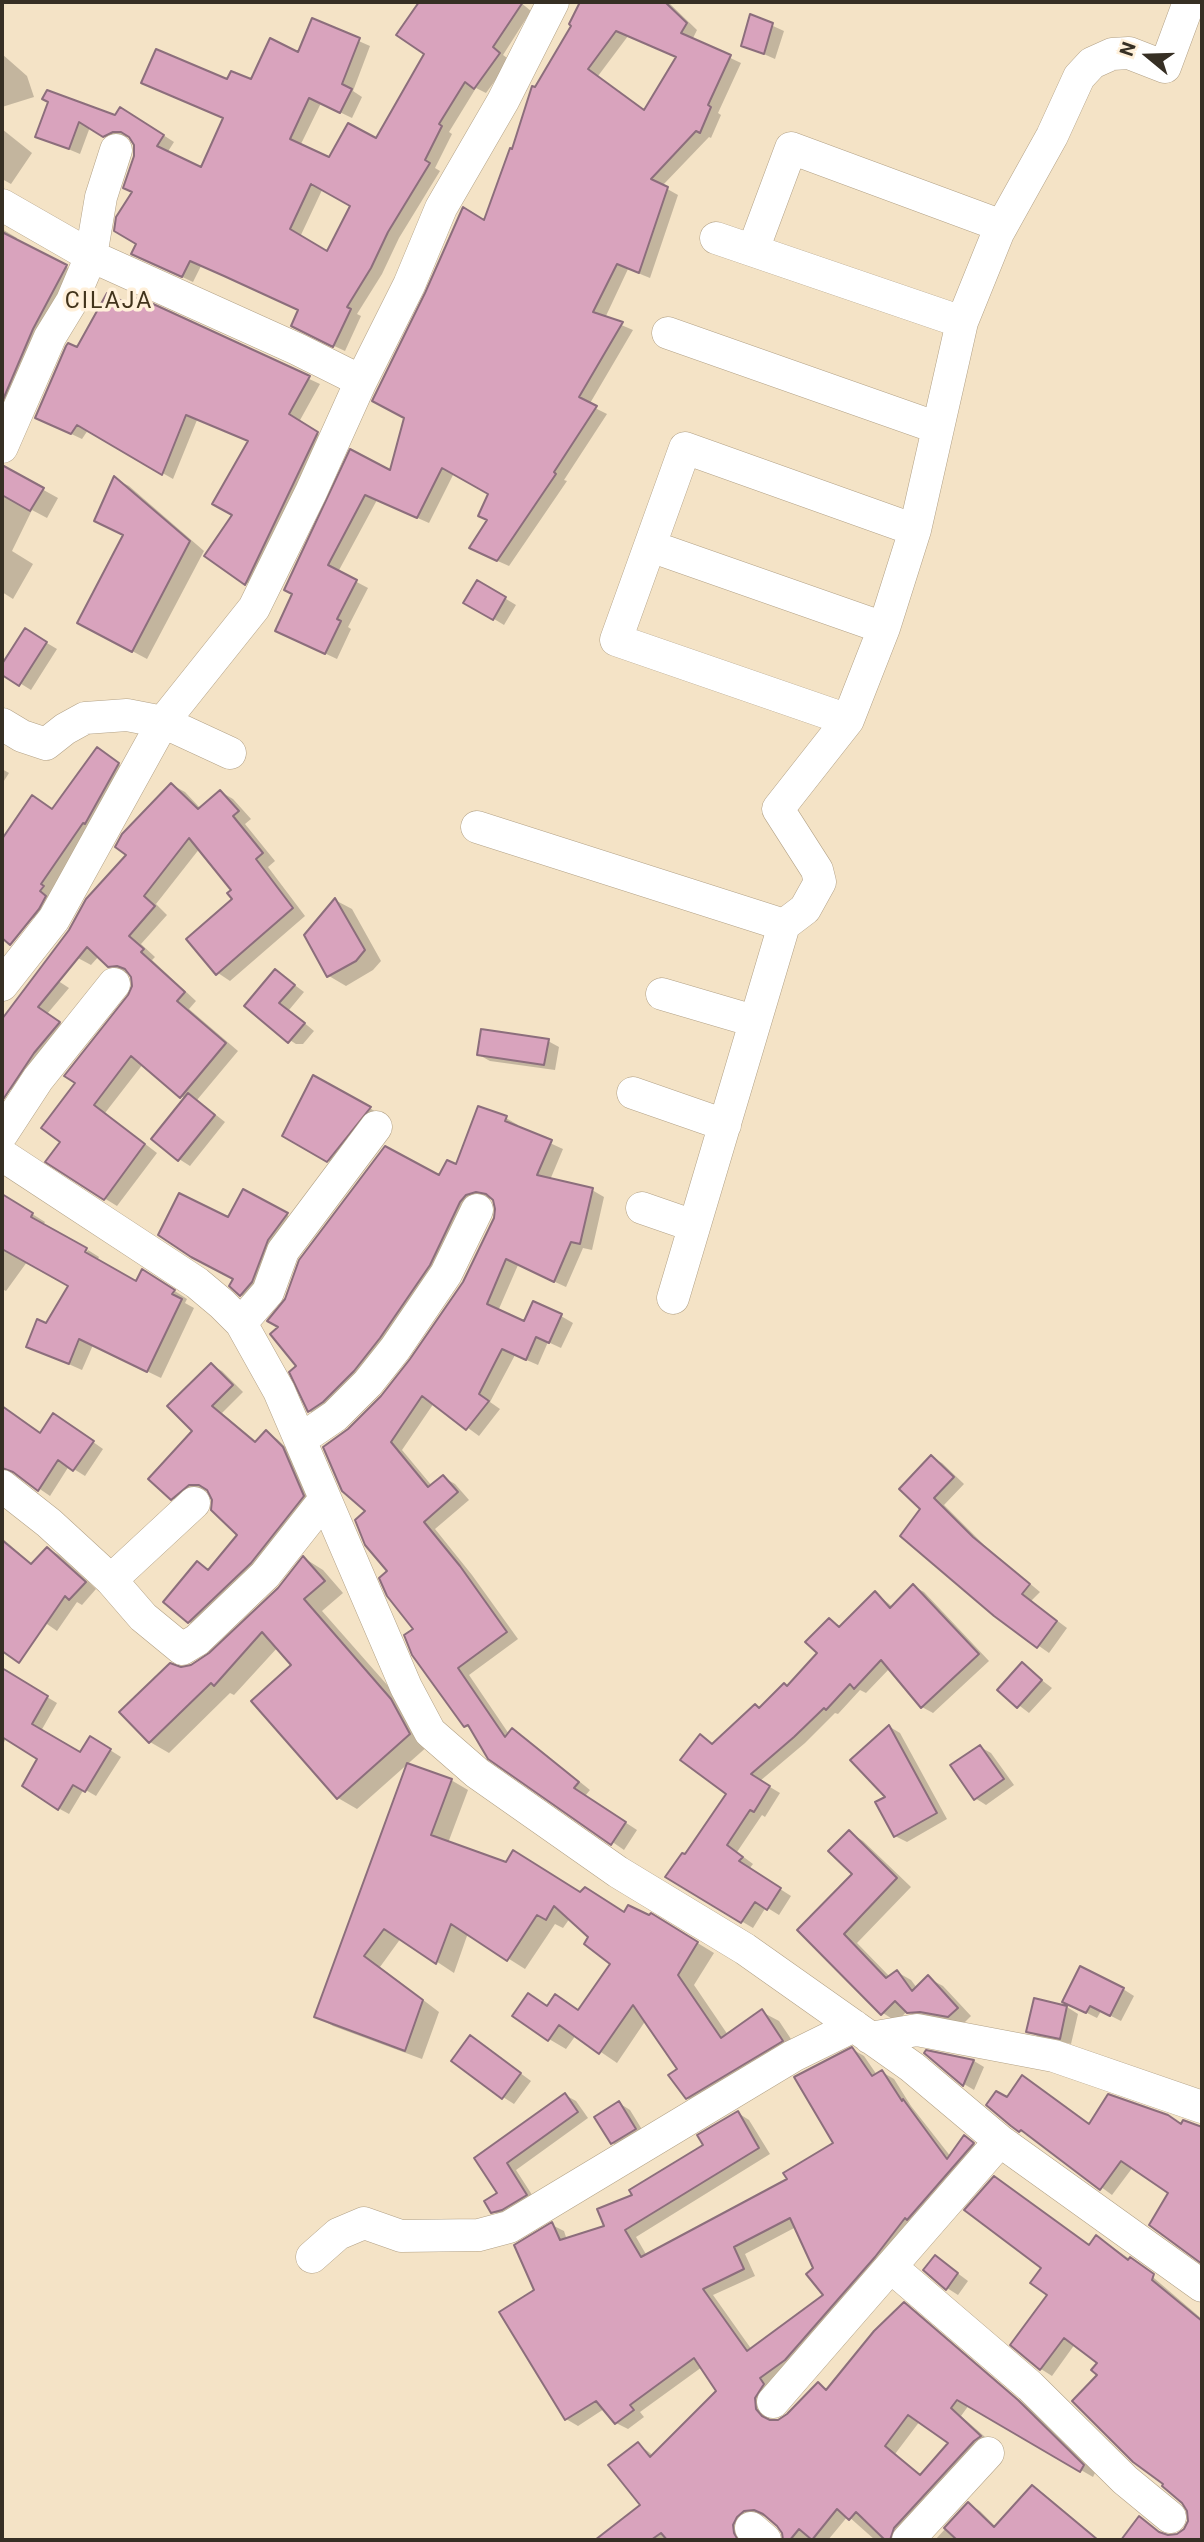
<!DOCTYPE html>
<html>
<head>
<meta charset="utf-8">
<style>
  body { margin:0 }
  #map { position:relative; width:1204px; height:2542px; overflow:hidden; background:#f4e3c6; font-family:Roboto,sans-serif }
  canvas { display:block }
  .frame { position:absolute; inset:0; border:4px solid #362f24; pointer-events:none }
  .north { position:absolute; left:1113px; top:21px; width:70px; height:70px; -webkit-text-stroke:5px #fff0da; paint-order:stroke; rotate:289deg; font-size:19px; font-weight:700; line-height:28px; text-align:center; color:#362f24 }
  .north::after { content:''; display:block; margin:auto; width:24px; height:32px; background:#362f24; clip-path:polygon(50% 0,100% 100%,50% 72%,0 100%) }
</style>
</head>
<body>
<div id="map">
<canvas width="1204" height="2542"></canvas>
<div class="frame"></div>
<div class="north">N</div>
</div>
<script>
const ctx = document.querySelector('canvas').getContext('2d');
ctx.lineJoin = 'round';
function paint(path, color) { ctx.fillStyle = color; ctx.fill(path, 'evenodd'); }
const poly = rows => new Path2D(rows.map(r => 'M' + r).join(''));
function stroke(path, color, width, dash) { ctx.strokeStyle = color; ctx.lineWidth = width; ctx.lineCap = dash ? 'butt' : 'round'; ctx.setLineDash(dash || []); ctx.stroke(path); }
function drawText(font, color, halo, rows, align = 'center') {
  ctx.font = font + ' Roboto,sans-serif'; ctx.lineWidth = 7; ctx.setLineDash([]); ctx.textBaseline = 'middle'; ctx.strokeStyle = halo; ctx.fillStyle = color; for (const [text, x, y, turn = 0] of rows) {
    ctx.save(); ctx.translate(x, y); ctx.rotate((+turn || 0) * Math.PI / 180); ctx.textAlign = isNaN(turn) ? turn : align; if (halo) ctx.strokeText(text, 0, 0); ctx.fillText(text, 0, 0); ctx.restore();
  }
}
const shadow = poly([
  [421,2,434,2,446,10,452,2,520,2,531,11,503,55,510,60,486,93,476,88,449,132,452,134,435,168,440,171,399,238,382,274,357,314,361,316,345,351,304,332,300,311,201,266,193,282,144,259,139,243,134,192,136,146,132,138,125,137,115,142,90,127,80,154,37,136,50,102,115,118,132,115,174,142,167,153,202,170,224,118,228,81,252,81,299,54,313,21,370,46,353,91,362,97,352,118,321,103,300,146,330,160,376,141,427,54,399,35],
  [323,188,353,205,328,254,300,237],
  [582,2,668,2,697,30,692,40,741,63,718,113,721,115,711,138,709,137,662,186,678,195,650,278,628,269,605,318,633,330,589,405,607,414,564,480,567,481,509,566,482,554,489,520,490,493,454,473,429,523,377,500,338,572,368,588,348,627,351,629,337,659,288,636,294,594,351,452,391,473,536,90,574,25,571,24],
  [628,36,677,58,645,111,598,76],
  [751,16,784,31,775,59,743,45],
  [2,54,27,76,34,97,2,107],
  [2,129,32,153,11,184,2,179],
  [2,229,17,238,16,241,82,275,2,430,2,301,10,284,2,279],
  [139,300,320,384,299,422,328,440,256,589,206,555,234,514,250,442,197,420,173,479,88,430,82,439,48,423,78,349,134,310],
  [4,468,58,498,47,518,32,510,12,551,33,564,13,599,2,592,2,471],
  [115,479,129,486,204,551,147,659,93,630,125,535],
  [478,582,516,605,504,625,466,602],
  [25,630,57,649,31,690,2,672,2,667],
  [109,757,130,772,43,925,2,894,2,839,54,811],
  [2,769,9,773,2,784],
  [172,785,185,792,201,809,221,792,233,799,251,819,245,824,275,861,268,867,305,916,230,981,218,973,234,900,234,890,200,848,156,904,167,915,141,944,155,957,152,960,196,1001,189,1009,238,1051,197,1100,225,1122,190,1166,179,1159,185,1099,143,1064,105,1113,157,1153,117,1206,104,1198,77,1083,134,988,133,977,130,973,123,973,109,965,99,956,91,965,78,958,128,855],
  [335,900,352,909,381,961,373,970,346,986,329,976],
  [40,969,69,988,47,1014,69,1029,20,1095,2,1084,2,1019],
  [276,971,304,992,289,1010,314,1031,303,1044,296,1044,285,1037,247,1005],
  [548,1041,559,1047,555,1070,490,1061,479,1055],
  [314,1077,380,1114,339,1167,284,1135],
  [506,1118,518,1125,517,1128,563,1149,550,1180,592,1190,604,1197,592,1250,583,1248,566,1287,518,1265,498,1311,525,1324,561,1316,573,1323,561,1348,548,1342,538,1365,515,1355,490,1402,500,1409,479,1436,434,1403,402,1450,432,1486,443,1477,455,1484,469,1500,435,1529,472,1575,518,1639,469,1675,509,1734,512,1730,524,1737,590,1790,585,1796,637,1830,624,1850,490,1757,473,1730,466,1726,416,1629,390,1571,368,1511,349,1430,382,1397,412,1360,464,1283,495,1219,497,1209,493,1198,479,1201,442,1272,321,1418,309,1411,440,1177,457,1166],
  [244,1191,298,1221,252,1301,241,1295,235,1278,228,1219],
  [2,1195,45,1222,43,1225,82,1260,88,1250,99,1257,97,1261,136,1283,155,1278,187,1299,185,1303,194,1308,161,1378,93,1345,82,1370,28,1346,47,1325,70,1286,27,1262,6,1291,2,1289],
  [211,1365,222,1371,243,1392,222,1413,257,1442,266,1432,277,1439,294,1455,314,1503,200,1628,189,1622,198,1563,209,1570,240,1535,209,1491,201,1491,183,1505,172,1498,194,1431],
  [2,1406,41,1434,65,1422,103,1449,85,1476,69,1466,50,1496,21,1476,2,1468,12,1453,2,1446],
  [931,1457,942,1463,964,1484,944,1505,985,1546,1040,1592,1031,1601,1067,1628,1049,1653,995,1615,923,1509],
  [2,1538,33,1565,48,1549,59,1555,96,1589,82,1605,77,1602,57,1631,37,1617,15,1619,2,1607],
  [304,1558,323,1570,343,1593,322,1611,411,1712,429,1745,357,1809,338,1798,294,1665,278,1647,234,1695,230,1693,169,1753,150,1742,181,1669,192,1666,211,1655,279,1589],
  [913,1586,924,1592,989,1661,933,1713,922,1707,890,1668,866,1693,860,1690,838,1714,835,1713,805,1743,760,1781,780,1793,765,1817,762,1815,737,1852,753,1864,749,1869,791,1896,779,1915,766,1907,753,1928,667,1877,728,1794,700,1736,714,1745,788,1687,819,1653,829,1620,840,1626,875,1593,893,1607],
  [1022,1665,1052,1688,1029,1713,999,1690],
  [2,1670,57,1703,41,1731,81,1754,91,1738,121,1757,96,1796,84,1789,69,1814,58,1808,40,1758,6,1738,2,1747],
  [890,1727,900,1733,947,1819,907,1842,895,1836,888,1797],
  [980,1747,991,1753,1014,1785,986,1805,975,1798],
  [451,1780,468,1790,448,1843,581,1894,625,1914,668,1925,714,1953,694,1985,728,2035,762,2012,779,2021,799,2051,704,2108,687,2098,679,2069,646,2020,617,2063,576,2035,566,2049,549,2039,515,2016,548,2007,555,1996,580,2011,613,1964,591,1937,570,1918,563,1928,555,1924,525,1969,468,1933,454,1973,401,1938,380,1967,439,2012,422,2059,333,2026,316,2016],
  [849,1832,863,1841,911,1887,857,1943,890,1977,897,1972,911,1980,917,1988,928,1978,943,1986,971,2016,963,2024,923,2020,907,2011,897,2022,883,2013,799,1930,854,1874],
  [1123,1989,1134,1996,1121,2021,1101,2011,1097,2018,1075,2007],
  [1035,2000,1067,2007,1078,2014,1071,2044,1039,2037,1028,2031],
  [481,2044,531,2081,514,2104,503,2097],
  [852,2049,864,2056,877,2075,882,2072,894,2079,911,2106,951,2157,965,2137,984,2151,766,2405,767,2417,771,2422,779,2421,788,2415,819,2384,828,2390,904,2305,916,2311,1029,2408,1095,2473,1093,2477,969,2405,961,2416,992,2443,903,2540,875,2540,848,2516,828,2540,784,2540,784,2534,778,2525,767,2516,757,2517,745,2540,601,2540,600,2539,643,2506,638,2444,654,2456,718,2391,702,2367,640,2412,644,2417,628,2429,616,2423,604,2409,578,2426,566,2419,536,2291,552,2225,564,2231,567,2240,606,2227,634,2196,706,2146,738,2113,749,2120,770,2154,636,2237,647,2256,789,2180,835,2144],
  [796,2227,825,2296,752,2350,713,2295,755,2276,745,2254],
  [920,2421,950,2442,921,2475,895,2454],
  [927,2052,974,2061,984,2067,974,2090,964,2084],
  [1023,2077,1091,2125,1183,2126,1184,2122,1202,2129,1202,2259,1151,2225,1170,2193,1133,2167,1112,2195,1032,2136,1020,2131,988,2105,1007,2099],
  [565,2095,576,2101,588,2118,516,2170,536,2201,503,2218,493,2211,499,2193,476,2159],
  [619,2103,630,2110,646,2136,623,2149,612,2143],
  [1108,2244,1141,2267,1202,2319,1202,2540,1123,2540,1140,2518,1165,2536,1178,2536,1185,2530,1190,2521,1189,2511,1166,2484,1100,2375,1100,2363,1075,2344,1052,2376,1041,2369,1013,2345,1090,2246],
  [936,2257,968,2281,958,2295,947,2288],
  [1032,2488,1044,2494,1099,2540,935,2540,968,2504,980,2511,996,2527]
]);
const building = poly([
  [419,2,523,2,493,47,500,53,474,89,465,82,439,124,442,126,425,160,430,163,388,232,371,268,347,307,351,309,333,347,291,326,298,310,224,276,190,261,182,277,131,254,136,244,114,231,116,217,132,192,123,188,134,156,134,145,129,137,121,132,113,132,103,137,79,122,69,149,35,137,48,102,42,99,47,90,115,115,120,107,164,135,157,146,201,167,223,118,141,83,156,49,227,79,231,71,251,79,270,38,298,52,312,18,360,38,342,84,352,89,340,113,309,98,290,139,329,157,348,123,376,138,424,54,396,35,419,2],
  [311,184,350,206,327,251,290,229,311,184],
  [580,2,665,2,687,23,681,33,731,55,708,105,711,107,700,133,696,131,651,179,668,187,639,273,617,264,593,312,623,322,579,397,597,406,554,472,556,474,497,561,469,548,487,520,478,516,488,494,442,468,417,518,365,495,328,565,357,580,337,619,341,621,325,654,275,631,292,594,284,590,350,449,390,470,404,418,372,401,425,293,463,207,484,220,510,148,512,149,532,86,535,87,571,26,569,24,580,2],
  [616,31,676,57,644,110,588,69,616,31],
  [750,14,773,23,764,54,741,46,750,14],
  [2,232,67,265,33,329,2,402,2,232],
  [107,293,133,307,138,297,310,376,289,414,318,432,245,585,204,556,232,515,212,504,248,441,186,415,162,475,77,425,71,434,35,418,66,346,68,343,77,347,107,293],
  [2,465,44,488,30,511,2,495,2,465],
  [114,476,190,541,132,652,77,623,123,535,94,521,114,476],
  [477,580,506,597,493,620,463,603,477,580],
  [25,628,47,642,19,686,2,675,2,664,25,628],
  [97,747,119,763,85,824,83,823,41,884,44,886,40,891,46,896,39,909,10,945,2,938,2,839,32,795,52,809,97,747],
  [171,783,198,809,220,790,239,811,233,816,263,853,256,859,293,908,216,975,186,939,232,899,227,893,231,890,189,838,144,896,155,906,129,936,144,949,141,952,185,992,177,1001,226,1043,180,1098,131,1056,94,1105,145,1144,104,1200,45,1162,60,1142,41,1128,75,1083,64,1076,128,995,132,986,131,977,125,969,117,966,108,967,87,947,38,1007,60,1022,34,1053,2,1101,2,1019,69,930,86,899,126,855,115,847,122,834,171,783],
  [335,898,365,950,356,961,327,977,304,935,335,898],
  [275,969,295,985,279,1003,305,1023,288,1043,244,1006,275,969],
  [481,1029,549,1039,544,1065,477,1055,481,1029],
  [313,1075,371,1107,327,1162,282,1136,313,1075],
  [188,1093,215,1115,178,1161,151,1139,188,1093],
  [478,1106,507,1116,505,1121,552,1140,537,1175,593,1188,580,1244,571,1242,554,1282,506,1259,487,1304,524,1321,533,1301,562,1314,549,1343,536,1337,526,1360,502,1349,479,1394,489,1401,466,1430,422,1396,391,1442,428,1487,443,1475,458,1492,424,1522,460,1566,507,1632,458,1668,505,1737,512,1728,579,1782,574,1788,626,1822,611,1845,488,1759,468,1725,464,1727,412,1655,404,1635,413,1629,387,1596,379,1578,387,1571,365,1545,355,1520,365,1511,342,1491,323,1447,348,1429,381,1396,410,1359,463,1282,494,1218,495,1209,493,1200,486,1194,476,1192,466,1195,460,1202,430,1265,380,1338,354,1371,323,1402,308,1412,289,1372,296,1366,270,1334,278,1327,267,1321,285,1299,299,1260,385,1146,439,1175,447,1160,456,1164,478,1106],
  [243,1189,288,1213,268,1240,252,1282,240,1296,229,1286,233,1279,191,1257,158,1235,179,1193,228,1217,243,1189],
  [2,1194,33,1213,31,1217,87,1248,85,1252,136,1281,142,1269,175,1290,172,1294,182,1299,147,1372,79,1339,69,1364,26,1347,37,1319,46,1323,68,1286,2,1249,2,1194],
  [211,1363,233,1385,212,1406,255,1442,266,1430,283,1447,304,1496,251,1563,188,1623,163,1602,197,1561,208,1570,237,1535,211,1510,212,1500,207,1490,199,1485,189,1485,171,1500,148,1479,192,1431,167,1406,211,1363],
  [2,1406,40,1433,53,1413,94,1441,73,1471,58,1460,38,1491,13,1472,2,1468,2,1406],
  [931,1455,954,1477,934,1498,973,1537,1030,1584,1022,1594,1057,1621,1037,1648,994,1616,900,1536,920,1509,899,1489,931,1455],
  [2,1540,31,1564,47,1547,86,1582,69,1600,65,1596,19,1663,2,1651,2,1540],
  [303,1556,325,1581,304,1599,391,1699,410,1734,337,1799,251,1701,291,1665,262,1632,214,1686,211,1683,149,1743,119,1712,170,1663,181,1667,191,1665,209,1653,278,1588,303,1556],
  [913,1584,979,1654,921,1708,881,1660,854,1689,850,1684,826,1710,824,1708,794,1737,751,1774,770,1786,754,1812,750,1810,727,1845,743,1857,739,1861,781,1888,767,1910,755,1902,741,1923,665,1877,682,1853,685,1854,726,1794,680,1760,700,1734,712,1744,755,1704,759,1708,784,1683,787,1686,817,1653,805,1642,829,1618,839,1627,875,1591,890,1608,913,1584],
  [1022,1662,1042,1680,1017,1708,997,1690,1022,1662],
  [2,1668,48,1696,32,1724,80,1752,90,1736,111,1749,85,1792,73,1785,58,1810,22,1786,37,1759,2,1737,2,1668],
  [889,1725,937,1813,894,1837,875,1802,885,1797,850,1760,889,1725],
  [980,1745,1004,1779,974,1800,950,1765,980,1745],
  [407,1763,452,1779,431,1835,506,1862,513,1850,580,1892,585,1887,624,1912,628,1905,649,1915,651,1913,698,1942,678,1975,721,2038,762,2009,783,2041,686,2099,668,2075,677,2069,633,2005,599,2054,559,2025,548,2041,512,2016,528,1993,547,2006,555,1994,578,2010,610,1964,584,1944,588,1937,554,1906,546,1920,537,1915,507,1961,451,1924,436,1964,384,1929,364,1956,423,2000,405,2051,314,2017,407,1763],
  [849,1830,897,1878,844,1934,886,1978,897,1970,912,1991,928,1975,958,2008,948,2017,920,2012,907,2013,895,2001,881,2015,797,1930,852,1874,828,1851,849,1830],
  [1080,1966,1124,1988,1110,2016,1090,2006,1086,2013,1062,2002,1080,1966],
  [1034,1998,1067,2006,1060,2039,1026,2032,1034,1998],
  [470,2035,521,2073,502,2099,451,2061,470,2035],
  [852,2047,872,2076,882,2070,902,2101,903,2099,947,2159,964,2135,974,2143,907,2220,905,2218,875,2257,785,2360,760,2378,764,2384,755,2398,756,2409,762,2416,770,2420,778,2420,787,2414,818,2382,826,2390,874,2331,904,2302,1018,2400,1084,2465,1080,2472,957,2400,951,2408,981,2436,974,2441,894,2528,890,2540,885,2540,856,2512,849,2520,837,2509,812,2540,799,2529,790,2540,783,2540,782,2533,777,2526,763,2514,754,2510,744,2511,737,2517,733,2525,734,2533,738,2540,667,2540,661,2533,651,2540,595,2540,640,2505,608,2465,638,2442,650,2457,716,2391,694,2358,630,2405,634,2410,615,2424,596,2401,565,2420,499,2312,534,2290,514,2245,552,2222,560,2240,604,2226,597,2209,632,2195,629,2190,703,2145,697,2135,738,2111,759,2148,625,2230,641,2257,787,2179,783,2173,833,2143,794,2077,852,2047],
  [790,2218,813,2268,806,2274,823,2295,747,2351,703,2289,744,2269,734,2247,790,2218],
  [908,2415,948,2443,920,2475,885,2446,908,2415],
  [926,2050,974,2060,963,2086,924,2053,926,2050],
  [1022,2075,1089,2124,1108,2094,1168,2115,1181,2124,1183,2120,1202,2127,1202,2264,1149,2225,1168,2193,1121,2161,1100,2190,1021,2130,1019,2132,1011,2126,986,2105,996,2091,1007,2097,1022,2075],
  [565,2093,578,2112,507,2163,527,2195,502,2210,491,2213,484,2201,497,2193,474,2158,565,2093],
  [619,2101,636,2129,611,2144,594,2117,619,2101],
  [994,2176,1089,2245,1096,2235,1128,2260,1130,2257,1154,2274,1152,2280,1202,2321,1202,2540,1121,2540,1139,2516,1159,2532,1168,2535,1177,2534,1184,2529,1188,2521,1187,2511,1182,2503,1162,2486,1163,2484,1133,2462,1072,2401,1097,2375,1091,2370,1097,2363,1064,2338,1040,2370,1010,2345,1047,2295,1030,2283,1041,2268,964,2210,994,2176],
  [935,2255,958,2273,946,2290,923,2270,935,2255],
  [1032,2485,1098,2540,957,2540,944,2528,968,2502,994,2527,1032,2485]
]);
const minor = poly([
  [2,205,91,256,297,349,361,381,409,285,441,208,503,101,553,2],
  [716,238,962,322],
  [753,250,791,148,1002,226],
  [668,333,938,428],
  [2,447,50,337,72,301,91,256,101,197,116,150],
  [650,546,884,628],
  [848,720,616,640,685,448,915,530],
  [2,724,22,736,46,744,65,729,85,718,127,715,163,722,230,753],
  [477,827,784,925],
  [2,985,54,919,163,722,254,608,311,492,361,381],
  [662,994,754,1021],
  [633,1093,725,1125],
  [2,1134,38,1079,114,984],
  [2,1155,197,1283,222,1304,241,1323,279,1391,406,1687,430,1732,477,1773,618,1872,745,1949,912,2067,1000,2141,1202,2286],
  [642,1208,694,1226],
  [673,1298,784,925,805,909,820,882,817,870,778,809,848,720,884,628,915,530,962,322,998,233,1052,136,1079,77,1092,63,1112,54,1129,53,1165,67,1189,2],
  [241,1323,268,1292,283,1251,376,1127],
  [300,1440,335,1416,368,1383,395,1349,446,1274,477,1210],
  [2,1486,49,1523,111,1580,143,1617,182,1649,197,1640,265,1575,325,1499],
  [111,1580,194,1503],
  [870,2038,917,2030,1054,2056,1202,2107],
  [312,2257,338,2234,364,2223,401,2236,479,2235,509,2227,793,2056,854,2026],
  [891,2267,1030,2386,1125,2480,1170,2517],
  [773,2402,1000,2141],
  [751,2528,765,2540],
  [908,2540,988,2453]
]);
const quarterNames = [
  ["CILAJA",109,302]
];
paint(shadow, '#0003');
paint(building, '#d9a3bd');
stroke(building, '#8c6e7c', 2);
stroke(minor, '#b2a186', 33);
stroke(minor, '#fff', 32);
ctx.letterSpacing = '2px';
drawText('23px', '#42341c', '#fff0da', quarterNames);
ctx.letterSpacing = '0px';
</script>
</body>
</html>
